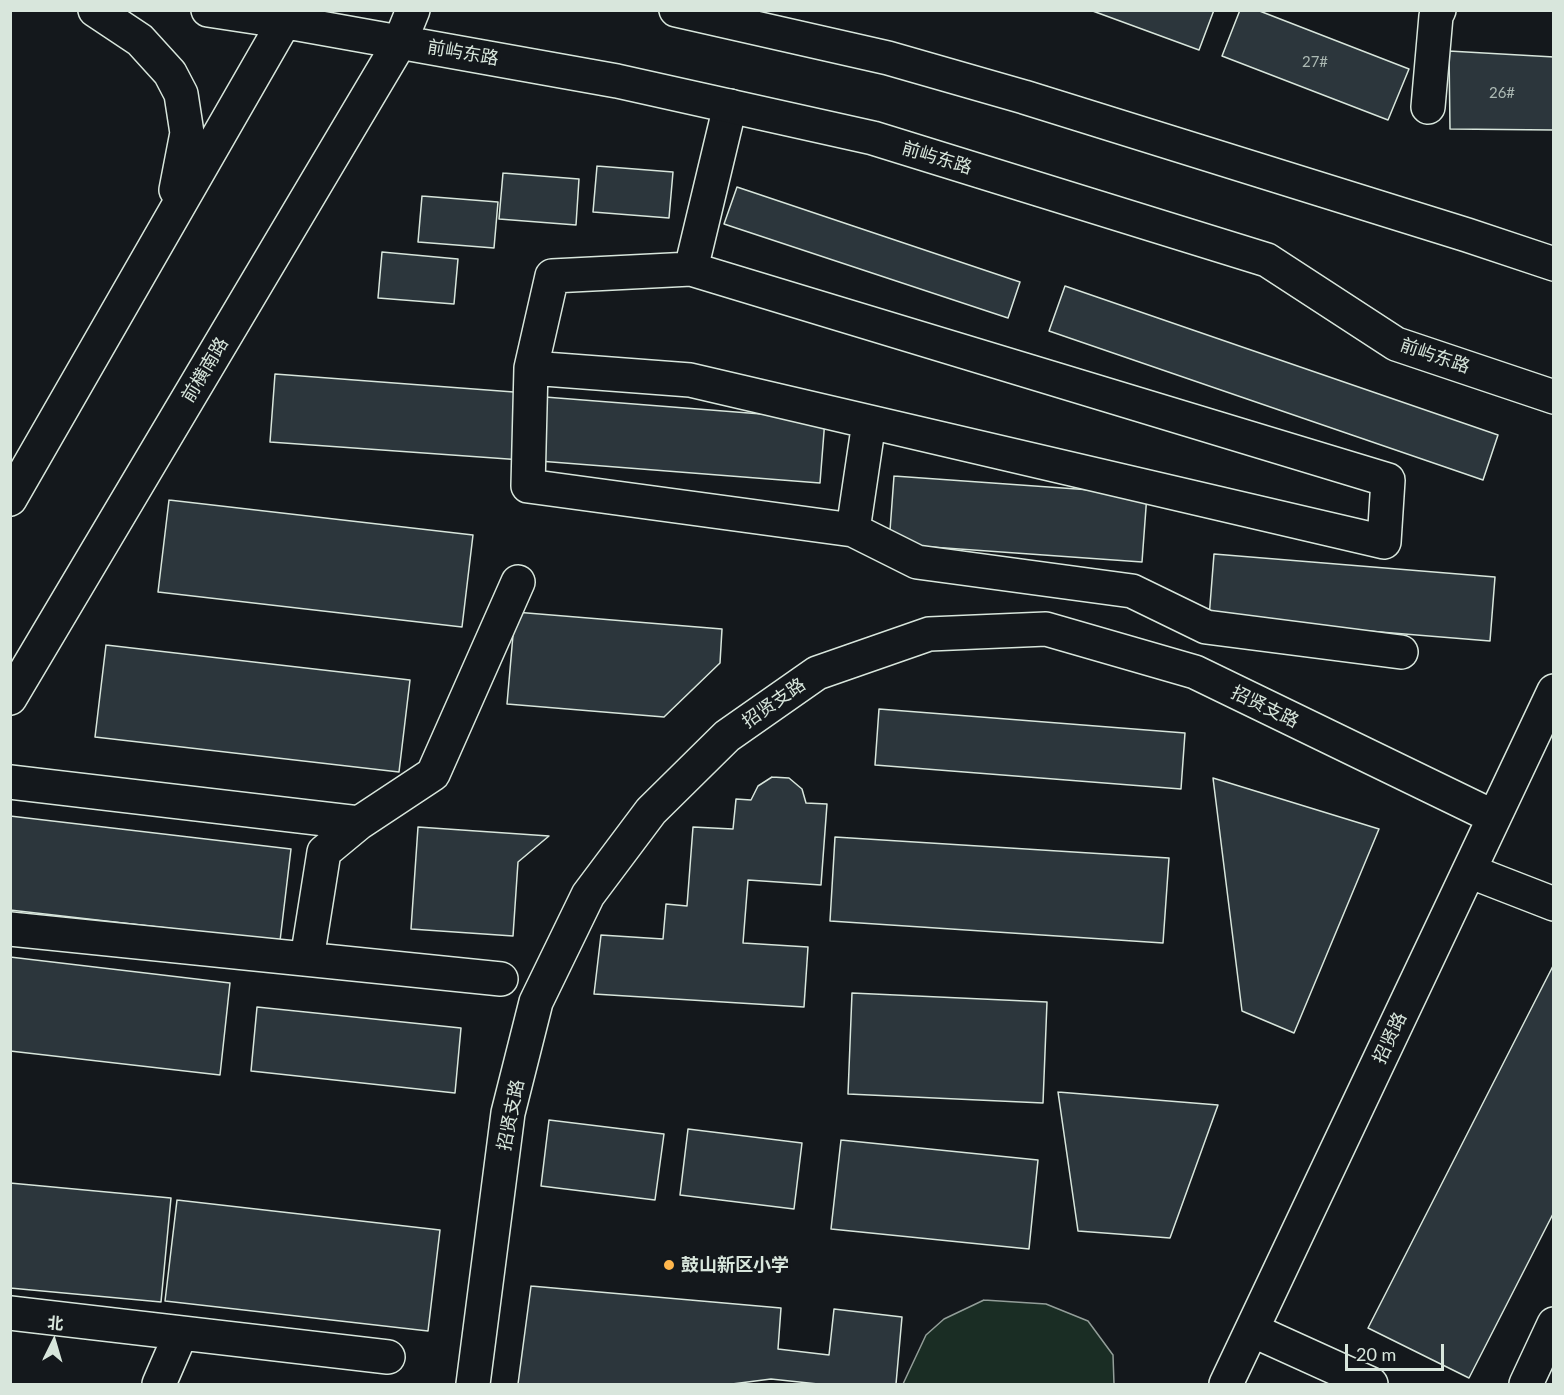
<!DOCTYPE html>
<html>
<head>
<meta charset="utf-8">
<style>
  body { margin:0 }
  #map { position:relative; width:1564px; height:1395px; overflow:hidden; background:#14181c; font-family:Lato,"Noto Sans SC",sans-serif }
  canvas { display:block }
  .frame { position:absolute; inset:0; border:12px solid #d8e6dc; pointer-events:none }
  .north { position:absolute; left:24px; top:1311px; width:60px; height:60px; -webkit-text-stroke:4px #14181c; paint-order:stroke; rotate:5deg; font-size:16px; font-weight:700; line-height:24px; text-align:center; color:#d8e6dc }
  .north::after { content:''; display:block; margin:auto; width:21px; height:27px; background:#d8e6dc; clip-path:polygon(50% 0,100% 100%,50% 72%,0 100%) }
  .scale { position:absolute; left:1345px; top:1344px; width:99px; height:27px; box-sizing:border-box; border:3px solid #d8e6dc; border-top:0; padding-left:8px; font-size:18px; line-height:21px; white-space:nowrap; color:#d8e6dc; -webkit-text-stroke:4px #14181c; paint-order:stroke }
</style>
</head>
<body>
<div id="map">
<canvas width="1564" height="1395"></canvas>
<div class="frame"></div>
<div class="north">北</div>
<div class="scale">20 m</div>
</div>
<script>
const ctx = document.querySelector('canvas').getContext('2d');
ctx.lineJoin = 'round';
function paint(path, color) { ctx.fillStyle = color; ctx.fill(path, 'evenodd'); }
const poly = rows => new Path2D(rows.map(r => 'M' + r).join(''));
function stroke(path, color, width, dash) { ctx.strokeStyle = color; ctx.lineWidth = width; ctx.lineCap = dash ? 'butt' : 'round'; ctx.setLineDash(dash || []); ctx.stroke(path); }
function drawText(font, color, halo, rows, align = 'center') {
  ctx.font = font + ' Lato,"Noto Sans SC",sans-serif'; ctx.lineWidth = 4.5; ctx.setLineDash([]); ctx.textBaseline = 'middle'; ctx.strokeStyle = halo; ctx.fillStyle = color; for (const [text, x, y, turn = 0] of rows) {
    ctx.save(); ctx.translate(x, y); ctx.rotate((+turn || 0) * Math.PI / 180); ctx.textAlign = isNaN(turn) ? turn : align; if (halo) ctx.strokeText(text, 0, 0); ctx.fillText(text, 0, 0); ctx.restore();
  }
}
const green = poly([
  [984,1300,1046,1304,1088,1321,1113,1355,1114,1384,903,1384,926,1335,944,1319,984,1300]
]);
const building = poly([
  [1090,10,1214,10,1199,50,1090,10],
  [1240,10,1257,10,1409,69,1388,120,1222,56,1240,10],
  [1449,51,1554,57,1554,130,1450,129,1449,51],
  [597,166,673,172,669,218,593,212,597,166],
  [503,173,579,179,576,225,499,219,503,173],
  [737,187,1020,282,1008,318,724,224,737,187],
  [422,196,498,202,494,248,418,242,422,196],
  [382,252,458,259,454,304,378,298,382,252],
  [1065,286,1498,435,1483,480,1049,331,1065,286],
  [275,374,527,393,522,460,270,442,275,374],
  [545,397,825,419,820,483,539,461,545,397],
  [894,476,1147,494,1142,562,889,544,894,476],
  [169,500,473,535,462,627,158,592,169,500],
  [1214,554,1495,577,1490,641,1209,618,1214,554],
  [515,612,722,629,720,663,664,717,507,704,515,612],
  [106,645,410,680,399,772,95,737,106,645],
  [879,709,1185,733,1181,789,875,765,879,709],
  [772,777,789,778,802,789,806,803,827,804,821,885,748,880,743,943,808,947,804,1007,594,994,601,935,663,939,666,904,687,906,693,827,733,829,736,799,751,800,758,786,772,777],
  [1213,778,1379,829,1294,1033,1242,1011,1213,778],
  [10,816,291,849,280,941,10,910,10,816],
  [418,827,549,836,518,862,513,936,411,929,418,827],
  [835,837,1169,858,1163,943,830,921,835,837],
  [10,957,230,983,220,1075,10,1051,10,957],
  [1554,964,1554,1212,1469,1378,1368,1328,1554,964],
  [852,993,1047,1002,1043,1103,848,1094,852,993],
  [257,1007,461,1028,455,1093,251,1071,257,1007],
  [1058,1092,1218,1105,1170,1238,1078,1231,1058,1092],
  [549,1120,664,1134,655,1200,541,1186,549,1120],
  [688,1129,802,1143,794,1209,680,1195,688,1129],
  [841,1140,1038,1160,1029,1249,831,1229,841,1140],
  [10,1183,171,1198,161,1302,10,1288,10,1183],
  [177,1200,440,1230,428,1331,165,1301,177,1200],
  [531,1286,781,1308,778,1349,829,1355,834,1309,902,1317,896,1384,818,1384,771,1379,732,1384,518,1384,531,1286]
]);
const minor = poly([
  [1428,107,1436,16,1439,10],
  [691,269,552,276,531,368,690,380,1384,542,1388,480,691,269,730,106],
  [531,368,528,486,853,530,869,422],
  [853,530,917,562,1132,591,1206,627,1401,652],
  [10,782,359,823,433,774,518,582],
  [1469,871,1554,904],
  [10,929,501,979],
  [307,959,324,852,359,823],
  [10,1313,388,1357],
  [1252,1330,1371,1384],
  [159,1384,181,1333],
  [473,1384,508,1113,536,1002,588,895,651,811,727,736,817,673,929,634,1046,629,1195,672,1494,817],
  [1226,1384,1554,691],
  [1526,1384,1554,1324]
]);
const major = poly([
  [95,10,140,40,170,73,181,94,187,133,176,190],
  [208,10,287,22,617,81,873,138,1267,260,1396,344,1554,397],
  [676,10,888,58,1024,97,1467,235,1554,264],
  [10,499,291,10],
  [10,698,400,42,413,10]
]);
const markers = [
  [669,1265,6,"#ffb74d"]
];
const numberNames = [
  ["27#",1315,62],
  ["26#",1502,93]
];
const streetNames = [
  ["前屿东路",463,53,10],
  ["前屿东路",937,158,17],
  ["前屿东路",1435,356,19],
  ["前横南路",205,370,-59],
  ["招贤支路",774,703,-35],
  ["招贤支路",1265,707,26],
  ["招贤路",1390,1038,-65],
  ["招贤支路",511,1115,-79]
];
const poiNames = [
  ["鼓山新区小学",681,1265]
];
paint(green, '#1a2d24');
stroke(green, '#939e99', 1.5);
paint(building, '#2c363c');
stroke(building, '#d8e6dc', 1.5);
stroke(minor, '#d8e6dc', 36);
stroke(major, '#d8e6dc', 36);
stroke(minor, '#14181c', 33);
stroke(major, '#14181c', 33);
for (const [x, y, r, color] of markers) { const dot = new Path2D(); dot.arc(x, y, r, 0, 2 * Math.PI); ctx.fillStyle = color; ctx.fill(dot); stroke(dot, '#14181c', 2); }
drawText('15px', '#adbab4', null, numberNames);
drawText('18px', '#d8e6dc', '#14181c', streetNames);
drawText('bold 18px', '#d8e6dc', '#14181c', poiNames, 'left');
</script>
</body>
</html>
